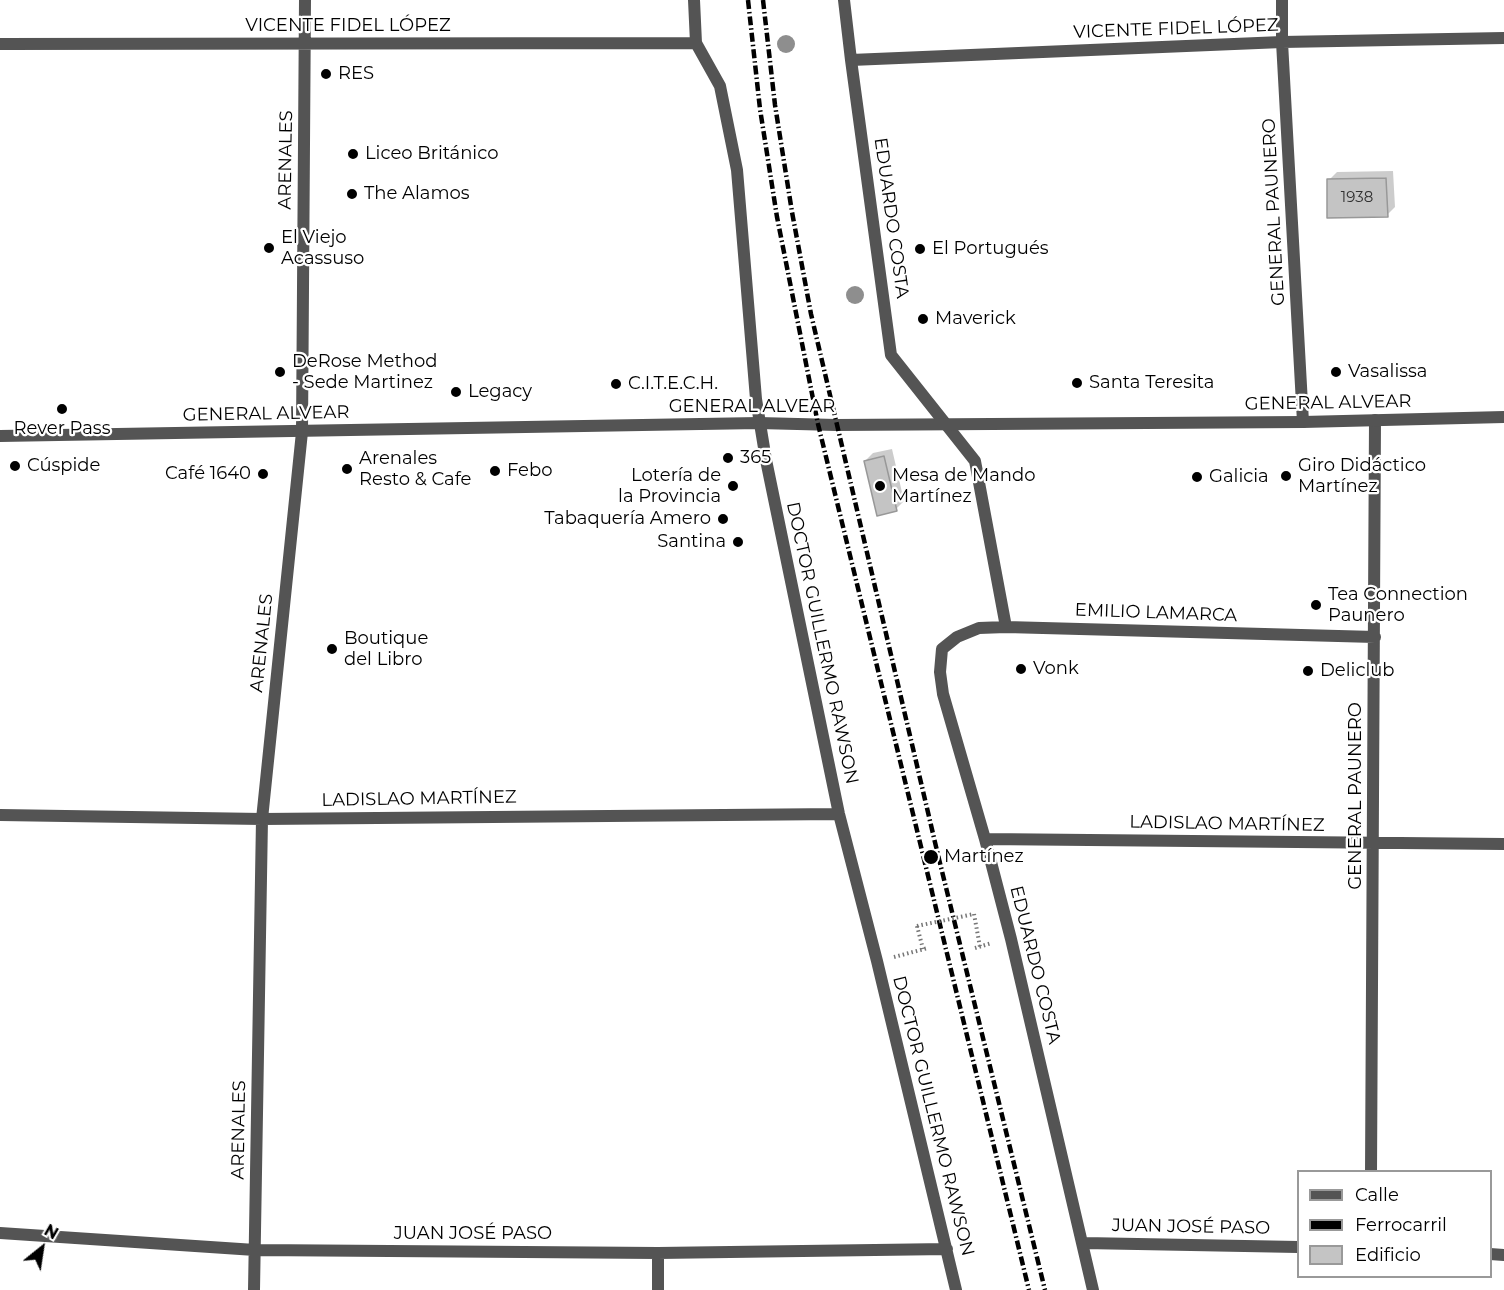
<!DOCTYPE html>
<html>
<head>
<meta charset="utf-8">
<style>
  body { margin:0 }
  #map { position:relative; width:1504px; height:1290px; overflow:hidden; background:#fff; font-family:Montserrat,sans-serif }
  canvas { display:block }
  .legend { position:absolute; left:1297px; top:1170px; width:195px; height:108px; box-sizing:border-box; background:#fff; border:2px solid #999; margin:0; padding:8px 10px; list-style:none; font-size:18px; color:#000 }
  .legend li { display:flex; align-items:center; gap:12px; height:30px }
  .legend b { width:30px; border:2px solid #999 }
  .north { position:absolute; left:12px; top:1218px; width:60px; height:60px; -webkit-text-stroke:4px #fff; paint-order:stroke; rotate:30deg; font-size:16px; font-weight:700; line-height:24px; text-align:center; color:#000 }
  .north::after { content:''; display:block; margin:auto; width:21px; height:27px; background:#000; clip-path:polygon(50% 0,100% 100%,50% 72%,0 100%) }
</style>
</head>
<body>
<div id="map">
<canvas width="1504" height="1290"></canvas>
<ul class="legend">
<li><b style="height:8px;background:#545454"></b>Calle</li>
<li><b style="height:8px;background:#000"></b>Ferrocarril</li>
<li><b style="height:16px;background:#c4c4c4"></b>Edificio</li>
</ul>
<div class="north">N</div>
</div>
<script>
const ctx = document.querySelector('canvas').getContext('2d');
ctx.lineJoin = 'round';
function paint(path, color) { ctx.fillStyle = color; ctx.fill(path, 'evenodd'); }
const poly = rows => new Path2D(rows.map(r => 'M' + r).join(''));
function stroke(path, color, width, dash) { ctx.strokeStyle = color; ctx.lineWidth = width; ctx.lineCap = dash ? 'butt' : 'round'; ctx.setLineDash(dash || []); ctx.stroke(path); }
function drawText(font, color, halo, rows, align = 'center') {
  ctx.font = font + ' Montserrat,sans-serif'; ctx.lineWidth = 4.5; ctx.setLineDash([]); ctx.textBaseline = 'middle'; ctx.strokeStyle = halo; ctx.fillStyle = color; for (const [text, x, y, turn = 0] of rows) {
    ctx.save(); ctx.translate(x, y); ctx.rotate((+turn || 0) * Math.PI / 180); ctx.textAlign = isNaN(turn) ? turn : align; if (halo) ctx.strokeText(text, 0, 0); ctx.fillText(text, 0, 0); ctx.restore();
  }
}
const shadow = poly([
  [1393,171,1395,207,1387,215,1329,180,1337,172],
  [892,449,904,501,896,509,865,461,873,453]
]);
const building = poly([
  [1386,178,1388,217,1327,218,1327,179,1386,178],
  [884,456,897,511,877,516,864,461,884,456]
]);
const path = poly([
  [974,914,980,947],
  [917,926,923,949],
  [975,948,992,943],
  [894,957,928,948]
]);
const minor = poly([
  [694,0,696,43,720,86,737,170,756,399,766,460,839,814,877,961,956,1290],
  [844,0,851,60,891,355,975,461,1006,627],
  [1282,0,1282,42,1303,422],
  [0,44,696,43],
  [851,60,1282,42,1504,38],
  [0,815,262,819,839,814],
  [985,839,1504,844],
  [1371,1172,1375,420],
  [0,1233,255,1250,658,1253,947,1249],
  [1084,1243,1298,1247],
  [1490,1254,1504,1255],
  [254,1290,262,819,302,432,305,0],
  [658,1290,658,1253],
  [1093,1290,1011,939,985,839,943,694,940,672,942,649,957,637,979,628,1006,627,1375,637]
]);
const tertiary = poly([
  [0,436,759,423,836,425,1303,422,1504,417]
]);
const rail = poly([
  [748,0,760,109,777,217,818,424,1029,1290],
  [763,0,775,105,792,212,811,314,938,855,1045,1290]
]);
const pathBridge = poly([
  [917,926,974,914]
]);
const trees = [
  [786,44],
  [855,295]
];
const markers = [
  [326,74,6,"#000"],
  [353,154,6,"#000"],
  [352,194,6,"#000"],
  [269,248,6,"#000"],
  [920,249,6,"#000"],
  [923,319,6,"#000"],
  [280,372,6,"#000"],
  [1336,372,6,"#000"],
  [1077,383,6,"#000"],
  [616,384,6,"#000"],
  [456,392,6,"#000"],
  [62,409,6,"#000"],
  [728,458,6,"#000"],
  [15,466,6,"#000"],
  [347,469,6,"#000"],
  [495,471,6,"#000"],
  [263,474,6,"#000"],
  [1286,476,6,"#000"],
  [1197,477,6,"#000"],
  [733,486,6,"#000"],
  [880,486,6,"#000"],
  [723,519,6,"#000"],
  [738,542,6,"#000"],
  [1316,605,6,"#000"],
  [332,649,6,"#000"],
  [1021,669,6,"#000"],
  [1308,671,6,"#000"],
  [931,857,8,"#000"]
];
const numberNames = [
  ["1938",1357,198]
];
const streetNames = [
  ["VICENTE FIDEL LÓPEZ",348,26],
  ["VICENTE FIDEL LÓPEZ",1176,29,-2],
  ["ARENALES",286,160,-89],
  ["GENERAL PAUNERO",1274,212,-93],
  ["EDUARDO COSTA",891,218,82],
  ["GENERAL ALVEAR",1328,403,-1],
  ["GENERAL ALVEAR",752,407],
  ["GENERAL ALVEAR",266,414,-1],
  ["EMILIO LAMARCA",1156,613,2],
  ["ARENALES",262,643,-84],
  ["DOCTOR GUILLERMO RAWSON",822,643,78],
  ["GENERAL PAUNERO",1356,796,-90],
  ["LADISLAO MARTÍNEZ",419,799,-1],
  ["LADISLAO MARTÍNEZ",1227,824,1],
  ["EDUARDO COSTA",1035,965,76],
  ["DOCTOR GUILLERMO RAWSON",933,1116,76],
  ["ARENALES",239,1130,-89],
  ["JUAN JOSÉ PASO",1191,1227,1],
  ["JUAN JOSÉ PASO",473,1234]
];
const poiNames = [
  ["RES",338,74],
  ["Liceo Británico",365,154],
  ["The Alamos",364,194],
  ["El Viejo",281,238],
  ["Acassuso",281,259],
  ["El Portugués",932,249],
  ["Maverick",935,319],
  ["DeRose Method",292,362],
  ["- Sede Martinez",292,383],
  ["Vasalissa",1348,372],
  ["Santa Teresita",1089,383],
  ["C.I.T.E.C.H.",628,384],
  ["Legacy",468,392],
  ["Rever Pass",62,429,"center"],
  ["365",740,458],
  ["Arenales",359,459],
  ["Resto & Cafe",359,480],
  ["Cúspide",27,466],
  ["Giro Didáctico",1298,466],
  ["Martínez",1298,487],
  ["Febo",507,471],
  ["Café 1640",251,474,"right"],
  ["Lotería de",721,476,"right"],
  ["la Provincia",721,497,"right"],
  ["Mesa de Mando",892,476],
  ["Martínez",892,497],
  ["Galicia",1209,477],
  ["Tabaquería Amero",711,519,"right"],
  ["Santina",726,542,"right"],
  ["Tea Connection",1328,595],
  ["Paunero",1328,616],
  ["Boutique",344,639],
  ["del Libro",344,660],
  ["Vonk",1033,669],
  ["Deliclub",1320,671],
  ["Martínez",944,857]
];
paint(shadow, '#0003');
paint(building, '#c4c4c4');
stroke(building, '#989898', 1.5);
stroke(path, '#767676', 4, [1.5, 3]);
stroke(minor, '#545454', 12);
stroke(tertiary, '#545454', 12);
stroke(rail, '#000', 4.5, [9, 3, 1.5, 3]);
stroke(pathBridge, '#767676', 4, [1.5, 3]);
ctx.fillStyle = '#8e8e8e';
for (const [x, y] of trees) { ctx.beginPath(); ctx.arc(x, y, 9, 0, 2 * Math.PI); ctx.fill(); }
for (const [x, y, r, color] of markers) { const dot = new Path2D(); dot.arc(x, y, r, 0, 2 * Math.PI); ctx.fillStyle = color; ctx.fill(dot); stroke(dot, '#fff', 2); }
drawText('15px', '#313131', null, numberNames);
drawText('18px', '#000', '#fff', streetNames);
drawText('18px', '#000', '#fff', poiNames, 'left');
</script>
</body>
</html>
